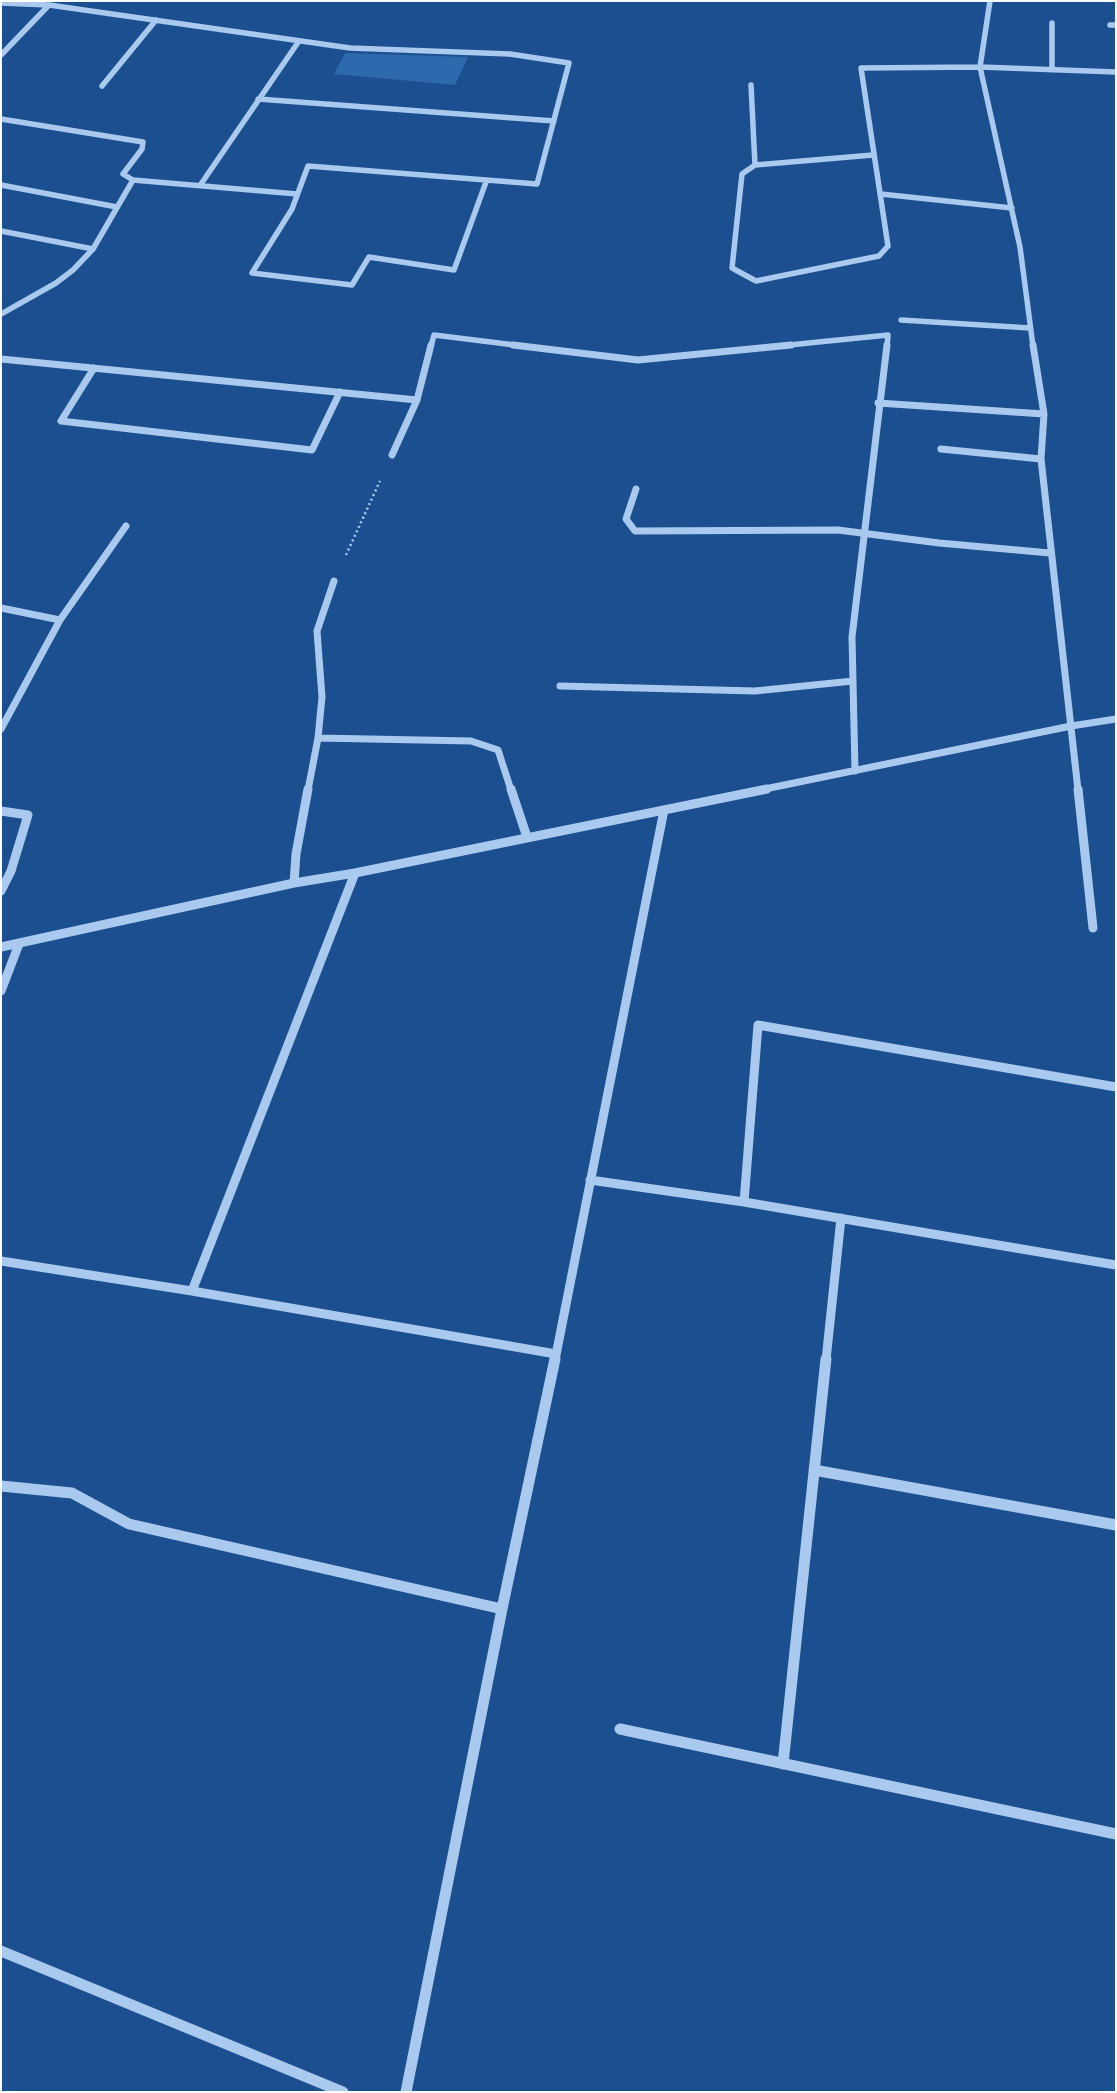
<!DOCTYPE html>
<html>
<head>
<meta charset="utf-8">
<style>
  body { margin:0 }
  #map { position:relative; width:1117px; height:2093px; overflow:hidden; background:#1b4f8f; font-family:Raleway,sans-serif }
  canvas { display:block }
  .frame { position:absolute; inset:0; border:2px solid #fff; pointer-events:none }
</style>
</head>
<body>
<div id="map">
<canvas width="1117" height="2093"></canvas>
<div class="frame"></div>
</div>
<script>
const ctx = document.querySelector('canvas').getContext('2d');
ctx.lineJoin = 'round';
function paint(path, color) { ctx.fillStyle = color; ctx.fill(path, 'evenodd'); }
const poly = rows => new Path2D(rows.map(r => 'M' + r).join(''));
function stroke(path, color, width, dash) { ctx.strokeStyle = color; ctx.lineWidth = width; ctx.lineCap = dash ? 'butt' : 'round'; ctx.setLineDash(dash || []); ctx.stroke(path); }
const green = poly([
  [345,53,468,57,455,85,334,74]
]);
const path = poly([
  [346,555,380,481]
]);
const minorFar3 = poly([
  [990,1,980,67,1020,247,1033,346],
  [1,3,49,5,350,48,510,54,569,63,537,184,308,166,292,209,252,273,352,285,369,257,454,270,486,182],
  [1052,23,1052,70],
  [1110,25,1116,25],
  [1,55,49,5],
  [751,85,755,165],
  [102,86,156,20],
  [258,99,554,121],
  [1,119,143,142,142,149,123,174,133,180,297,194],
  [873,155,755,165,742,174,732,268,756,281,879,256,888,246,861,68,980,67,1116,72],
  [201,184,299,41],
  [1,185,117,207],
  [881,194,1012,208],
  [1,231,93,249],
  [1,314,56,283,73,270,93,249,133,180],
  [901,320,1030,328],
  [431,346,434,335,523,346],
  [779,346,888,335,887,346]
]);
const minorFar2 = poly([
  [513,345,638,360,791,345],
  [1033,345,1044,414,1041,459,1078,790],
  [1,359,417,400],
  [94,368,61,421,312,450,340,392],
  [878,403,1044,414],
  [941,449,1041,459],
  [392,455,417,400,431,345],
  [636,489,626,519,635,531,838,530,939,543,1050,553],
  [1,608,60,620],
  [560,686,755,691,853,681],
  [1,729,60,620,126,526],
  [318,738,471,741,498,750,511,790],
  [855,771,852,637,887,345],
  [308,790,318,738,322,697,317,631,334,581],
  [760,790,1071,726,1116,719]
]);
const minorFar1 = poly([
  [511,789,527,837],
  [1078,789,1093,928],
  [1,811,28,815,11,871,1,891],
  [294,883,296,854,308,789],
  [1,947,294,883,355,873,767,789],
  [1,991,19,944],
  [590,1180,744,1202,1116,1265],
  [744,1202,758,1025,1116,1087],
  [1,1261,192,1291,556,1354],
  [192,1291,355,873],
  [555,1360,664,810],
  [826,1360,841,1218]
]);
const minor = poly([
  [814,1470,1116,1525],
  [1,1486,72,1493,129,1524,502,1609],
  [620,1729,1116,1834],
  [783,1764,826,1359],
  [1,1951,343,2092],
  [406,2092,502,1609,555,1359]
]);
paint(green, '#2e69ad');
stroke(path, '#a9c9ee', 2.5, [2, 3]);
stroke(minorFar3, '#a9c9ee', 5.5);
stroke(minorFar2, '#a9c9ee', 7);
stroke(minorFar1, '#a9c9ee', 9);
stroke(minor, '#a9c9ee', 11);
</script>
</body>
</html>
